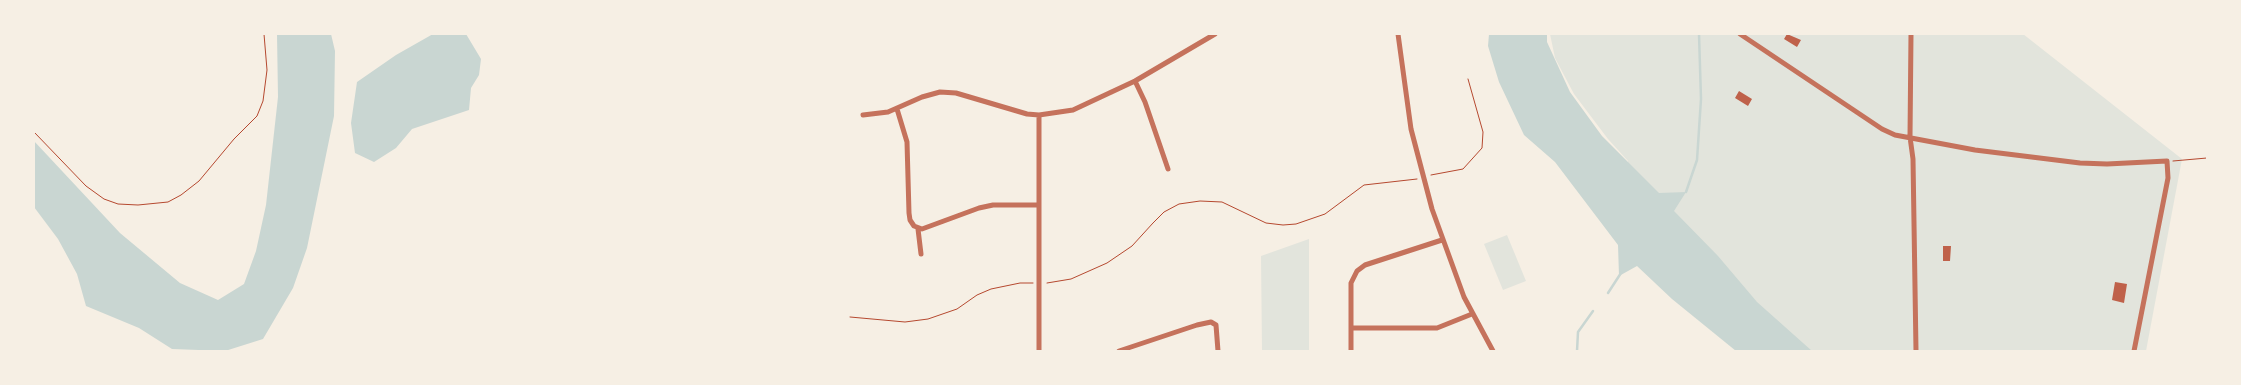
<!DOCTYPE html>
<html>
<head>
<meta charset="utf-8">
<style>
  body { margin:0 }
  #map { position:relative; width:2241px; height:385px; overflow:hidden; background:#f6efe4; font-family:Quicksand,sans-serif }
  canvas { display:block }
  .frame { position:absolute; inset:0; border:35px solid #f6efe4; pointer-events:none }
</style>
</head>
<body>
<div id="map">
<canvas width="2241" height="385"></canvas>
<div class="frame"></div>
</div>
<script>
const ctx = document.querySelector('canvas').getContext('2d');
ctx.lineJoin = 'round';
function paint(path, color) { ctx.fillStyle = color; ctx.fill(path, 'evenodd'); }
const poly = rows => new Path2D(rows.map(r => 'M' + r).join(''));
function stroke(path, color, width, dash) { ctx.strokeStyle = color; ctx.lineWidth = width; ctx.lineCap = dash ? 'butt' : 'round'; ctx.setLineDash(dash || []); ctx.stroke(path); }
const green = poly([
  [1550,34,2023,34,2182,159,2146,351,1801,351,1628,179,1628,161,1608,139,1574,94,1555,58],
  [1507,235,1526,281,1503,290,1484,244],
  [1309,239,1309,351,1262,351,1261,256]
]);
const water = poly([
  [277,34,331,34,335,51,334,116,307,248,293,288,263,339,225,351,172,349,139,328,86,306,77,274,58,239,34,207,34,141,120,233,180,283,218,300,244,284,256,251,266,205,278,97],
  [433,34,466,34,481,59,479,75,471,88,469,110,412,129,396,148,374,162,355,153,351,123,357,82,396,55],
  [1489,34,1547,34,1547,42,1570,92,1602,136,1659,193,1686,192,1674,211,1718,256,1757,302,1812,351,1736,351,1672,299,1637,266,1619,276,1618,245,1555,162,1524,135,1499,82,1488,46]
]);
const stream = poly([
  [1686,192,1697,160,1701,99,1699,34],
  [1608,293,1621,273],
  [1577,351,1578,332,1593,311]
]);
const building = poly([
  [1787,34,1801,40,1797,47,1784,39],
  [1739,91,1752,99,1748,106,1735,98],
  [1943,246,1951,246,1950,261,1943,261],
  [2115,282,2127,284,2124,303,2112,300]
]);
const path = poly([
  [34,132,86,186,104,199,118,204,138,205,168,202,181,195,199,181,234,139,257,116,263,101,267,70,264,34],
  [2173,161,2207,158],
  [1431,175,1463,169,1482,148,1483,132,1468,79],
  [1047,283,1071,279,1107,263,1132,246,1153,223,1164,212,1179,204,1200,201,1222,202,1266,223,1283,225,1296,224,1325,214,1364,185,1417,179],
  [850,317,905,322,928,319,957,309,977,295,991,289,1020,283,1033,283]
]);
const minor = poly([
  [1398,34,1411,129,1432,209,1464,297,1493,351],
  [1740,34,1882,129,1895,135,1975,150,2080,163,2107,164,2167,161,2168,178,2134,351],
  [1911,34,1910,137,1913,159,1916,351],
  [1135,81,1145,102,1168,169],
  [897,109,907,142,909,213,910,220,914,226,922,229,979,208,993,205,1038,205],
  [863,115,888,112,922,97,940,92,956,93,1027,114,1039,115,1073,110,1135,81,1215,34],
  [918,229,921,254],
  [1351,328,1437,328,1472,314],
  [1039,351,1039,115],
  [1119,351,1197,325,1211,322,1216,325,1218,351],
  [1351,351,1351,283,1357,271,1365,265,1442,240]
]);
paint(green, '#e2e4dc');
paint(water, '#c9d6d2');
stroke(stream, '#c9d6d2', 2.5);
paint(building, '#bf614a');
stroke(path, '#b5482f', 1);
stroke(minor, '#c5725c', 5);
</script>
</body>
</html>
